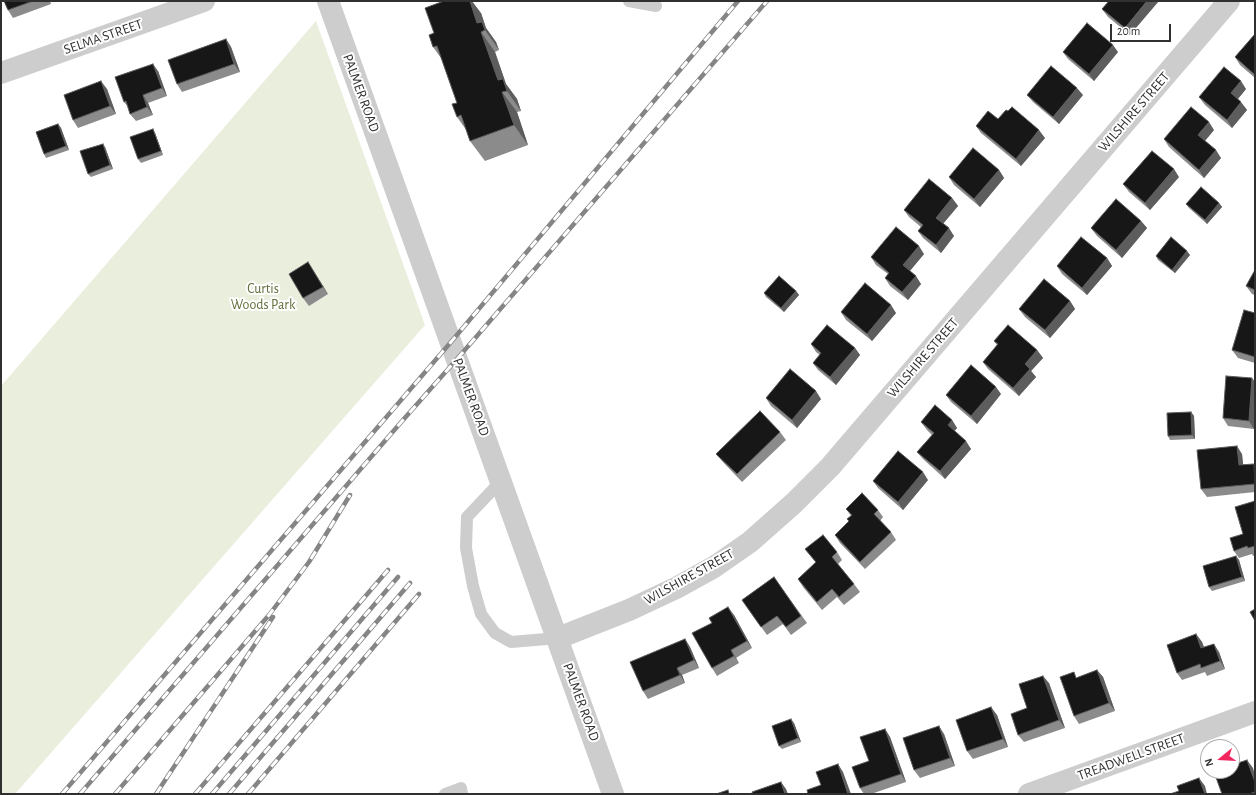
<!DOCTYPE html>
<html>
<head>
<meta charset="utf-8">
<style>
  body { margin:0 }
  #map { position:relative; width:1256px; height:795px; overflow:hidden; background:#fff; font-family:"Alegreya Sans",sans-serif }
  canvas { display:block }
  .frame { position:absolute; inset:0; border:2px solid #303030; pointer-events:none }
  .north { position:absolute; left:1200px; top:739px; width:40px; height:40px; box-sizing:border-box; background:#fff; border:1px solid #acacac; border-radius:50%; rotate:252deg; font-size:11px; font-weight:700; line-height:16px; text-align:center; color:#303030 }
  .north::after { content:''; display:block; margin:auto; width:14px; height:18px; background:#f22760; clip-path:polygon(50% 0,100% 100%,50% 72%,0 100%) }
  .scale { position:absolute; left:1110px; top:24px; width:61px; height:18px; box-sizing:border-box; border:2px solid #303030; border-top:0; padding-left:5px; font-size:12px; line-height:14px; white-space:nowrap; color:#303030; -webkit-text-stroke:3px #fff; paint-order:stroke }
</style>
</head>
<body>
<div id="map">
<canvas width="1256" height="795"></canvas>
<div class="frame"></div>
<div class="north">N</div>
<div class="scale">20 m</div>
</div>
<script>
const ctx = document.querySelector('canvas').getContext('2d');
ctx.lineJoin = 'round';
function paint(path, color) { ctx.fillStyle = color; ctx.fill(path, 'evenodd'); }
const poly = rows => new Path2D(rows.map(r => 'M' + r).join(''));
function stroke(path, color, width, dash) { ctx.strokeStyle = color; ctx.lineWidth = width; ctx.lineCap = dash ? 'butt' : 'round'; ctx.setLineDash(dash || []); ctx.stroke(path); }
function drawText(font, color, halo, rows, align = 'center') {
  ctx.font = font + ' "Alegreya Sans",sans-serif'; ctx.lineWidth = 4; ctx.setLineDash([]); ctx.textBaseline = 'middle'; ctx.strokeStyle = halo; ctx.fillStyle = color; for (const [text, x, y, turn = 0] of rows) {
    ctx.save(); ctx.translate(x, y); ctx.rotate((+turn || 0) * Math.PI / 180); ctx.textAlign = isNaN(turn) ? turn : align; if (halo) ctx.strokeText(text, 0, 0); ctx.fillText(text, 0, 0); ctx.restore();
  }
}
const green = poly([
  [316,21,425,325,15,794,1,794,1,386]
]);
const service = poly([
  [629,1,656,6],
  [501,481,467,517,466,548,473,586,481,614,495,633,511,642,558,638],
  [445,794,461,788,462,794]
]);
const minor = poly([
  [1,73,204,1],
  [558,638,629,610,676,588,714,567,750,542,794,503,830,467,1229,1],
  [1029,794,1255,712]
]);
const tertiary = poly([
  [328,1,613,794]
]);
const rail = poly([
  [62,794,451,342,738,1],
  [80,794,403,420,457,359,767,1],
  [115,794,269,615,309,562,350,495],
  [156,794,273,617],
  [195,794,388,570],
  [212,794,398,577],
  [229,794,410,583],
  [248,794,419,594]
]);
const wall = poly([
  [4,1,50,1,51,4,13,18,8,10],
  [1109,1,1130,35,1108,17,1102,9],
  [481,13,486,28,496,42,499,50,495,52,506,84,517,99,521,111,517,112,528,145,485,161,470,141,467,131,457,117,457,103,441,58,433,47,434,33],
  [1255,34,1255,78,1240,65,1235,57],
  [226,39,231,47,240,72,182,92,177,84],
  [1063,52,1118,52,1094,81,1068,59],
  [158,71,167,96,148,103,153,115,136,121,130,114,129,108,124,102],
  [107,89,116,114,78,128,73,120],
  [1246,89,1238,99,1247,110,1232,128,1205,105,1199,97],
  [1027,95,1083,95,1059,124,1033,102],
  [998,119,1045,138,1021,166,981,133,976,126],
  [58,124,61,128,69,150,46,158,44,154],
  [1214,130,1205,141,1221,158,1204,178,1169,147,1164,139],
  [155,133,163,155,141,163,138,159],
  [105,147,113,169,91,177,88,174],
  [999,170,1004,178,980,207,954,185,949,177],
  [1179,177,1150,210,1129,192,1123,184],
  [952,198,958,206,943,224,954,236,941,253,923,238,918,231,921,227,909,217,904,210],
  [1219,203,1222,207,1207,224,1189,208,1186,204],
  [1141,221,1147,228,1122,258,1097,236,1091,228],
  [924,254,910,271,921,284,908,300,890,286,885,278,888,274,876,265,871,257],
  [1190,255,1175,273,1158,260,1156,256],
  [1107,258,1112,266,1087,295,1062,274,1057,266],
  [313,270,328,294,309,306,303,298],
  [1255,270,1255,295,1252,294,1246,286],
  [796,291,799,295,784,312,766,297,764,293],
  [1070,301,1075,309,1050,338,1025,317,1019,309],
  [841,312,896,313,872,341,846,320],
  [1255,313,1255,363,1238,358,1232,350],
  [994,341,1037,350,1043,358,1031,371,1036,377,1019,396,988,369,983,362,997,345],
  [811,344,855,348,860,355,836,385,818,370,813,363,820,355,816,352],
  [1255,382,1254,429,1228,426,1223,418],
  [1001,394,977,424,951,402,946,395],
  [766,398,821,399,797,428,771,406],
  [1191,412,1194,416,1195,439,1170,440,1168,436],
  [952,420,957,428,954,431,971,449,945,479,923,459,917,452,932,435,927,430,921,422],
  [780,432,786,440,742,482,722,461,716,454],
  [1242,454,1243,465,1254,464,1255,465,1255,492,1207,497,1201,489],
  [928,480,903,510,878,488,873,481],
  [1255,501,1255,555,1253,556,1252,554,1239,558,1234,551,1243,534],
  [846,509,878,510,883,517,880,521,891,532,896,540,865,569,840,543,835,535,849,522,847,519,851,516],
  [805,549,837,552,842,560,838,564,854,584,860,592,844,605,837,597,822,610,803,587,798,579,816,563],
  [1236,556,1239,560,1245,581,1212,591,1209,587],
  [774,577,807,623,791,635,783,624,767,635,742,600],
  [734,615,752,648,736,658,739,663,717,676,712,668],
  [1196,634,1202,642,1204,647,1219,652,1225,669,1207,676,1205,672,1182,680,1177,673],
  [685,639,690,647,699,668,682,675,685,683,648,699,643,691],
  [1097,670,1103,677,1115,711,1079,724,1074,716],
  [1049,683,1065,728,1024,742,1018,735],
  [997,715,1008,747,973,759,967,751],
  [794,723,801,742,782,749,779,746],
  [885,729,890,737,906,782,871,794,864,794,860,788,869,761],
  [944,734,955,766,920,778,914,770]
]);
const shadedWall = poly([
  [470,1,472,1,481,13,486,28,496,42,499,50,485,30,477,23],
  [1147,1,1159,1,1130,35,1125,28],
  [481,32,495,52,506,84,517,99,521,111,507,91,498,80],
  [226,39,231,47,240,72,234,64],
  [1113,45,1118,52,1094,81,1089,74],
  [153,64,158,71,167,96,162,88],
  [101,81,107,89,116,114,110,106],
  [1241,81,1246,89,1236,101,1231,93],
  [1077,88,1083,95,1059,124,1053,117],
  [502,92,517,112,528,145,514,125],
  [143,95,148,103,153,115,147,107],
  [1241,102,1247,110,1232,128,1227,120],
  [1209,122,1214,130,1203,143,1198,135],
  [58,124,61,128,69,150,66,146],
  [153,129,155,133,163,155,161,151],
  [1039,130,1045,138,1021,166,1016,159],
  [103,144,105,147,113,169,110,165],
  [1216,150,1221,158,1204,178,1199,170],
  [1174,169,1179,177,1150,210,1145,203],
  [999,170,1004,178,980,207,974,199],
  [952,198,958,206,941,226,936,218],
  [1219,203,1222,207,1207,224,1205,220],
  [1141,221,1147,228,1122,258,1116,250],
  [949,228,954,236,941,253,936,245],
  [919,246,924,254,908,273,903,265],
  [1187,251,1190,255,1175,273,1172,270],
  [1107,258,1112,266,1087,295,1082,288],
  [308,262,328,294,323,287],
  [916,276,921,284,908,300,902,292],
  [796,291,799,295,784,312,781,308],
  [1070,301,1075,309,1050,338,1045,330],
  [891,305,896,313,872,341,867,334],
  [855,348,860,355,836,385,830,377],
  [1037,350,1043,358,1031,371,1036,377,1019,396,1013,388,1025,364],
  [1252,378,1255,382,1255,419,1254,429,1249,421],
  [996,387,1001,394,977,424,971,416],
  [816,391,821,399,797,428,792,420],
  [1191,412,1194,416,1195,439,1192,435],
  [952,420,957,428,953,433,948,425],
  [966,441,971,449,945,479,940,471],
  [1237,446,1242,454,1244,473,1239,465],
  [923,472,928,480,903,510,898,502],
  [1236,556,1239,560,1245,581,1242,577],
  [728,607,734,615,752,648,747,641],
  [1196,634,1202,642,1207,656,1201,648],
  [685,639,690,647,699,668,694,660],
  [1214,644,1219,652,1225,669,1220,661],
  [731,650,736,658,739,663,734,656],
  [677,668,682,675,685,683,680,675],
  [1097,670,1103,677,1115,711,1109,703],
  [1043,676,1049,683,1065,728,1059,720],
  [991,707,997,715,1008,747,1003,739],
  [791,719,794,723,801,742,798,738],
  [939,726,944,734,955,766,950,758],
  [885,729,890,737,906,782,901,774],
  [1247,760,1253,768,1255,775,1255,782],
  [838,764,843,772,851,794,848,794],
  [1199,778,1205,786,1207,794,1205,794],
  [781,782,786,789,788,794,785,794]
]);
const building = poly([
  [4,1,33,1,8,10,4,1],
  [444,1,470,1,477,23,482,22,485,30,481,32,498,80,503,79,507,91,502,92,514,125,470,141,461,115,457,117,452,104,457,103,437,46,433,47,429,35,434,33,425,8,444,1],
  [1109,1,1147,1,1125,28,1102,9,1109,1],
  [1087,23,1113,45,1089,74,1063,52,1087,23],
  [1255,34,1255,75,1235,57,1255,34],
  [226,39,234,64,177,84,168,60,226,39],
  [153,64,162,88,143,95,147,107,130,114,126,101,124,102,115,77,153,64],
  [1051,66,1077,88,1053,117,1027,95,1051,66],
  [1224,67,1241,81,1231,93,1241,102,1227,120,1199,97,1224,67],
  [101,81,110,106,73,120,64,95,101,81],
  [1012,107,1039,130,1016,159,976,126,988,111,998,119,1006,110,1008,111,1012,107],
  [1191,107,1209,122,1198,135,1216,150,1199,170,1164,139,1191,107],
  [58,124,66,146,44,154,36,132,58,124],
  [153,129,161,151,138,159,130,137,153,129],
  [103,144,110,165,88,174,80,151,103,144],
  [973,148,999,170,974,199,949,177,973,148],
  [1152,151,1174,169,1145,203,1123,184,1152,151],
  [929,179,952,198,936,218,949,228,936,245,918,231,923,225,904,210,929,179],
  [1201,187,1219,203,1205,220,1186,204,1201,187],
  [1116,199,1141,221,1116,250,1091,228,1116,199],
  [896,227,919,246,903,265,916,276,902,292,885,278,889,273,871,257,896,227],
  [1081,237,1107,258,1082,288,1057,266,1081,237],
  [1171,237,1187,251,1172,270,1156,256,1171,237],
  [308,262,323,287,303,298,289,274,308,262],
  [1255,270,1255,290,1246,286,1255,270],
  [779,276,796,291,781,308,764,293,779,276],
  [1044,279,1070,301,1045,330,1019,309,1044,279],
  [865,283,891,305,867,334,841,312,865,283],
  [1244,310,1255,313,1255,357,1232,350,1244,310],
  [827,325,855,348,830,377,813,363,821,353,811,344,827,325],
  [1008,325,1037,350,1025,364,1030,369,1013,388,983,362,998,344,994,341,1008,325],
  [971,365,996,387,971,416,946,395,971,365],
  [790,369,816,391,792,420,766,398,790,369],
  [1226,376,1252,378,1249,421,1223,418,1226,376],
  [935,405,952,420,948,425,966,441,940,471,917,452,934,433,921,422,935,405],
  [760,411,780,432,737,474,716,454,760,411],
  [1191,412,1192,435,1168,436,1167,413,1191,412],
  [1237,446,1239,465,1254,464,1255,484,1201,489,1197,450,1237,446],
  [898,451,923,472,898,502,873,481,898,451],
  [862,493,878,510,874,514,891,532,860,562,835,535,849,521,847,519,852,515,846,509,862,493],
  [1255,501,1255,546,1248,548,1247,546,1234,551,1230,538,1243,534,1235,507,1255,501],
  [823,535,837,552,832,557,854,584,839,597,832,589,817,602,798,579,816,562,805,549,823,535],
  [1236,556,1242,577,1209,587,1203,566,1236,556],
  [774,577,801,616,786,627,777,616,761,627,742,600,774,577],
  [728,607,747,641,731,650,734,656,712,668,692,633,712,623,709,618,728,607],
  [1255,609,1255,621,1250,612,1255,609],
  [1196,634,1201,648,1214,644,1220,661,1201,668,1200,664,1177,673,1167,645,1196,634],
  [685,639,694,660,677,668,680,675,643,691,630,662,685,639],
  [1097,670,1109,703,1074,716,1060,677,1074,672,1076,678,1097,670],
  [1043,676,1059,720,1018,735,1011,714,1027,708,1019,684,1043,676],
  [991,707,1003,739,967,751,956,720,991,707],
  [791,719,798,738,779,746,772,726,791,719],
  [939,726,950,758,914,770,903,738,939,726],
  [885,729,901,774,860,788,852,767,869,761,860,737,885,729],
  [1247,760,1255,782,1255,792,1249,794,1222,794,1214,772,1216,771,1232,771,1232,765,1247,760],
  [838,764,848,794,808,794,807,790,821,785,816,772,838,764],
  [1199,778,1205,794,1170,794,1179,791,1177,786,1199,778],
  [781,782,785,794,753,794,752,792,781,782],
  [728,790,729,794,716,794,728,790]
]);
const streetNames = [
  ["SELMA STREET",103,37,-19],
  ["PALMER ROAD",361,93,70],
  ["WILSHIRE STREET",1134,112,-49],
  ["WILSHIRE STREET",923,358,-49],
  ["PALMER ROAD",471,397,70],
  ["WILSHIRE STREET",689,577,-29],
  ["PALMER ROAD",581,702,70],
  ["TREADWELL STREET",1131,757,-20]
];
const parkNames = [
  ["Curtis",263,289],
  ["Woods Park",263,305]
];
paint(green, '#eaeedd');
stroke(service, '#cdcdcd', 12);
stroke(minor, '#cdcdcd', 22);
stroke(tertiary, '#cdcdcd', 22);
stroke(rail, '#858585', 4.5);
stroke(rail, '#fff', 3, [9]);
paint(wall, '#8b8b8b');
paint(shadedWall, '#5d5d5d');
paint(building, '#171717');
stroke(building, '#5d5d5d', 1);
drawText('14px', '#303030', '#fff', streetNames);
drawText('14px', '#5e6f39', '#fff', parkNames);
</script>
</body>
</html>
